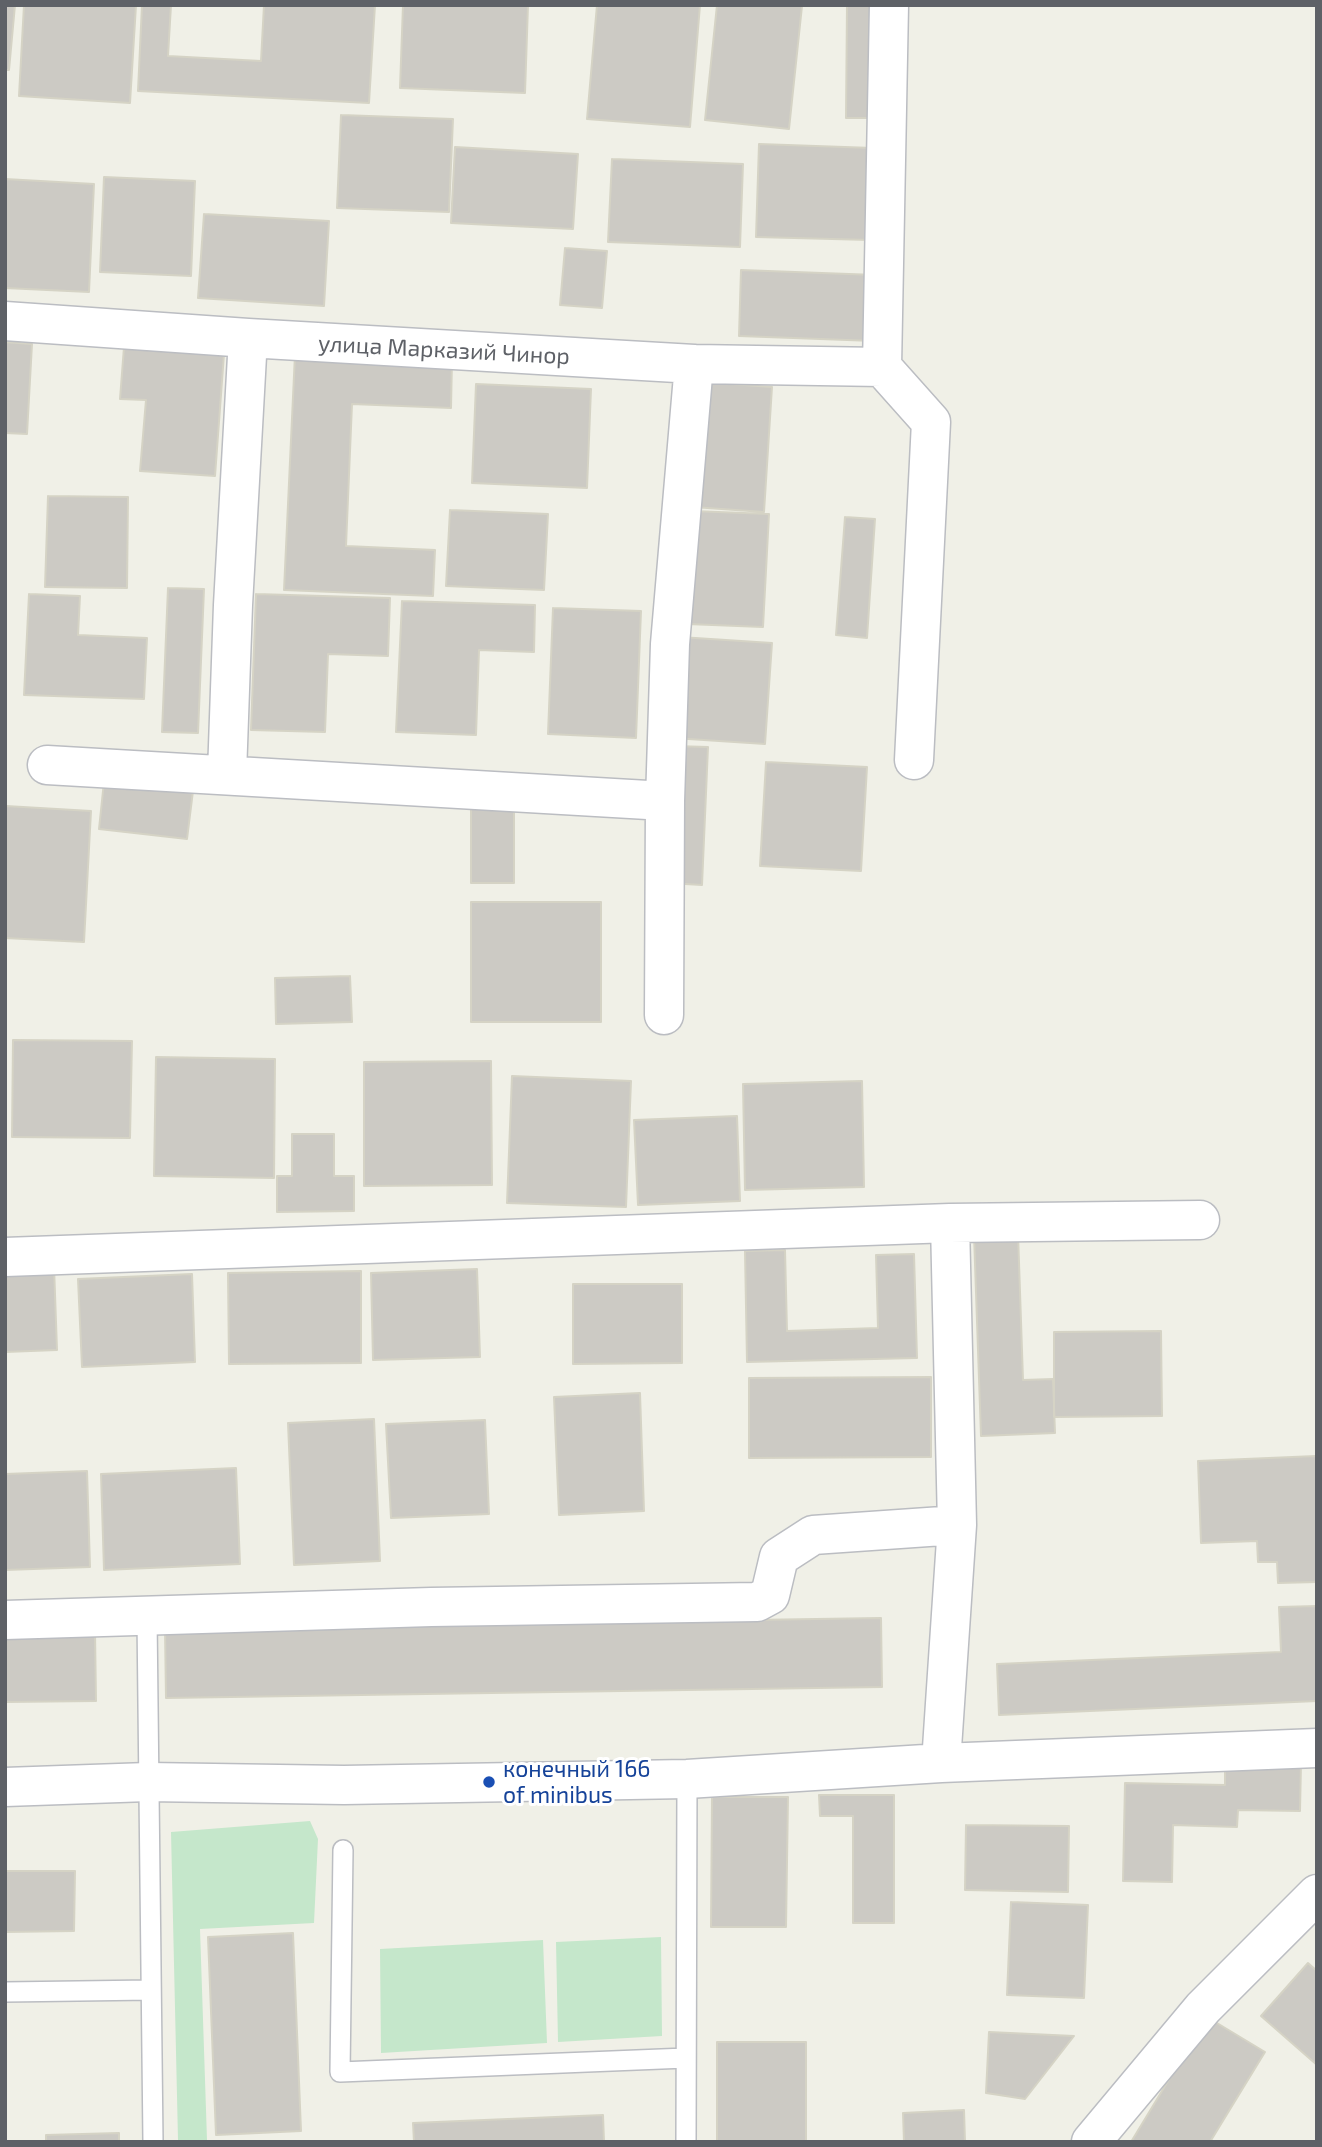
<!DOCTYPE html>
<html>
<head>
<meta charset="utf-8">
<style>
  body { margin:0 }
  #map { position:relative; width:1322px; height:2147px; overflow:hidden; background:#f0f0e7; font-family:"Exo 2",sans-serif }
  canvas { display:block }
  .frame { position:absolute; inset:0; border:7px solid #5e6167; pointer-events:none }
</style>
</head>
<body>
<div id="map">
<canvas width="1322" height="2147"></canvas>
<div class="frame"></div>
</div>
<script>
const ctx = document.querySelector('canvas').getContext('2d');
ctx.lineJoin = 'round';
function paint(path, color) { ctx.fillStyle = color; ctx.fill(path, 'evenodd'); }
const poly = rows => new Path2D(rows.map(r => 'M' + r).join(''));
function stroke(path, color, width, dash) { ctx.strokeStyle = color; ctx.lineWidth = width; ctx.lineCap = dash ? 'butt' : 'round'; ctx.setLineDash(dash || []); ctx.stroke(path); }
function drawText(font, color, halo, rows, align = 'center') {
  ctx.font = font + ' "Exo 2",sans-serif'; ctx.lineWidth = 6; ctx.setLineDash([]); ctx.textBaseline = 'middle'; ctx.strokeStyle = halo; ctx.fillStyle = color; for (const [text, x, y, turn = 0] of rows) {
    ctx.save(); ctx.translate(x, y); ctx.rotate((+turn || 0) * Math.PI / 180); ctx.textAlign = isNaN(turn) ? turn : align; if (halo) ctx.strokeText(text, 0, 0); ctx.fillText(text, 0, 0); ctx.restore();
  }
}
const green = poly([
  [310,1821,318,1839,314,1923,200,1929,207,2140,178,2140,171,1832],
  [661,1937,662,2036,558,2042,556,1942],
  [543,1940,547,2043,381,2053,380,1949]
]);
const building = poly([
  [5,5,15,5,9,70,5,70,5,5],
  [24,5,136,5,130,103,19,96,24,5],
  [142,5,171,5,168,56,261,61,264,5,375,5,369,103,138,91,142,5],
  [403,5,528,5,525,93,400,88,403,5],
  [597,5,700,5,690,127,587,119,597,5],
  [717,5,802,6,789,129,705,120,717,5],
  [847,5,882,5,881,118,846,118,847,5],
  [341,115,453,119,449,212,337,208,341,115],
  [759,144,873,148,870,240,756,237,759,144],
  [455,147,578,154,573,229,451,223,455,147],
  [612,159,743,164,740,247,608,242,612,159],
  [104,177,195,181,191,276,100,272,104,177],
  [5,179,94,184,89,292,5,288,5,179],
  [204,214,329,221,324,306,198,298,204,214],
  [565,248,607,251,602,308,560,305,565,248],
  [741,270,876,275,874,341,739,336,741,270],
  [5,342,32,344,27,434,5,433,5,342],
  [124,347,224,354,215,476,140,471,146,400,120,399,124,347],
  [295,354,452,360,451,408,352,404,346,546,435,550,433,596,284,590,295,354],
  [702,382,772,387,764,512,693,507,702,382],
  [476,384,591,389,587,488,472,483,476,384],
  [48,496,128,497,127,588,45,587,48,496],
  [450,510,548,514,544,590,446,586,450,510],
  [692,511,769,514,763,627,687,624,692,511],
  [845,517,875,519,867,638,836,635,845,517],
  [168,588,204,589,198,733,162,732,168,588],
  [29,594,80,596,78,635,147,638,144,699,24,695,29,594],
  [256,594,390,598,388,656,328,654,325,732,251,730,256,594],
  [402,601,535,605,534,652,479,650,476,735,396,732,402,601],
  [553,608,641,611,636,738,548,734,553,608],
  [680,637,772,643,765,744,673,738,680,637],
  [673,746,708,747,702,885,668,883,673,746],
  [766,762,867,767,861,871,760,866,766,762],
  [105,772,194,783,187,839,99,829,105,772],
  [471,800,514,800,514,883,471,883,471,800],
  [6,806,91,811,84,942,5,938,6,806],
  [471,902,601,902,601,1022,471,1022,471,902],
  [350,976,352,1022,276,1024,275,978,350,976],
  [13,1040,132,1041,130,1138,12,1137,13,1040],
  [156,1057,275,1059,274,1178,154,1176,156,1057],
  [491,1061,492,1185,364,1186,364,1062,491,1061],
  [512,1076,631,1081,626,1207,507,1203,512,1076],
  [862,1081,864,1187,745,1190,743,1084,862,1081],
  [737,1116,740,1201,638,1205,634,1120,737,1116],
  [292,1134,334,1134,334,1176,354,1176,354,1211,277,1212,277,1176,292,1176,292,1134],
  [1018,1233,1023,1380,1053,1379,1055,1433,981,1436,974,1235,1018,1233],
  [785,1250,787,1331,878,1328,876,1255,914,1254,917,1358,747,1362,745,1251,785,1250],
  [54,1266,57,1350,5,1352,5,1268,54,1266],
  [477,1269,480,1357,373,1360,371,1273,477,1269],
  [361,1271,361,1363,229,1364,228,1273,361,1271],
  [192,1274,195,1362,82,1367,78,1279,192,1274],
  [573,1284,682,1284,682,1363,573,1364,573,1284],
  [1161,1331,1162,1416,1054,1417,1054,1332,1161,1331],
  [931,1377,931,1457,749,1458,749,1378,931,1377],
  [640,1393,644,1511,559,1515,554,1397,640,1393],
  [374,1419,380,1561,294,1565,288,1423,374,1419],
  [485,1420,489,1514,391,1518,386,1424,485,1420],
  [1316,1456,1317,1582,1278,1583,1277,1562,1258,1562,1257,1541,1201,1543,1198,1461,1316,1456],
  [236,1468,240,1564,104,1570,101,1474,236,1468],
  [87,1471,90,1567,5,1570,5,1474,87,1471],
  [1317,1606,1317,1701,999,1715,997,1664,1281,1652,1279,1607,1317,1606],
  [881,1618,882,1687,166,1698,165,1629,881,1618],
  [95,1632,96,1701,5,1702,5,1634,95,1632],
  [1225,1762,1301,1763,1300,1811,1238,1810,1237,1827,1173,1825,1172,1882,1123,1881,1125,1783,1225,1785,1225,1762],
  [819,1795,894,1795,894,1923,853,1923,853,1816,820,1816,819,1795],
  [712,1797,788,1797,786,1927,711,1927,712,1797],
  [966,1825,1069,1826,1068,1892,965,1890,966,1825],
  [5,1871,75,1871,74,1931,5,1932,5,1871],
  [1011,1902,1088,1905,1084,1998,1007,1995,1011,1902],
  [293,1933,301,2131,216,2135,208,1937,293,1933],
  [1308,1963,1317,1971,1317,2065,1261,2016,1308,1963],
  [1207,2017,1265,2052,1210,2142,1131,2142,1207,2017],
  [989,2032,1074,2036,1025,2099,986,2093,989,2032],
  [717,2042,806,2042,806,2142,717,2142,717,2042],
  [964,2110,965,2142,904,2142,903,2113,964,2110],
  [603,2115,604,2142,414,2142,413,2123,603,2115],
  [119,2133,119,2142,46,2142,46,2135,119,2133]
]);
const service = poly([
  [147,1617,153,2142],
  [343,1850,340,2072,686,2058],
  [5,1992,151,1990],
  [686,2142,687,1779]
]);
const minor = poly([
  [889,5,882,367,931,422,914,760],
  [5,321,248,338,694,364,882,367],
  [47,765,665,801],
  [227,774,233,605,248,338],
  [664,1015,665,801,670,644,694,364],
  [950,1223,1200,1220],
  [5,1257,950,1223,957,1525,941,1763],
  [5,1620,431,1607,757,1602,770,1595,779,1557,813,1535,957,1525],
  [5,1787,148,1782,344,1785,687,1779,941,1763,1317,1748],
  [1091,2142,1203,2008,1317,1894]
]);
const markers = [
  [489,1782,7,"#1a4fb4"]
];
const streetNames = [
  ["улица Марказий Чинор",444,350,3]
];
const transitNames = [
  ["конечный 166",503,1769],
  ["of minibus",503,1795]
];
paint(green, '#c5e7cb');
paint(building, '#cccac4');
stroke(building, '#d5d3c5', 2);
stroke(service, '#bbbdc2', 22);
stroke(minor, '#bbbdc2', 41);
stroke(service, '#fff', 19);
stroke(minor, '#fff', 38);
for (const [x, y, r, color] of markers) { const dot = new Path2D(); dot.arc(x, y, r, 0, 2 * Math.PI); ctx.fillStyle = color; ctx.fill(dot); stroke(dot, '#fff', 2.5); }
drawText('23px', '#5e6167', '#fff', streetNames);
drawText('23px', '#164399', '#fff', transitNames, 'left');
</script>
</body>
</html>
